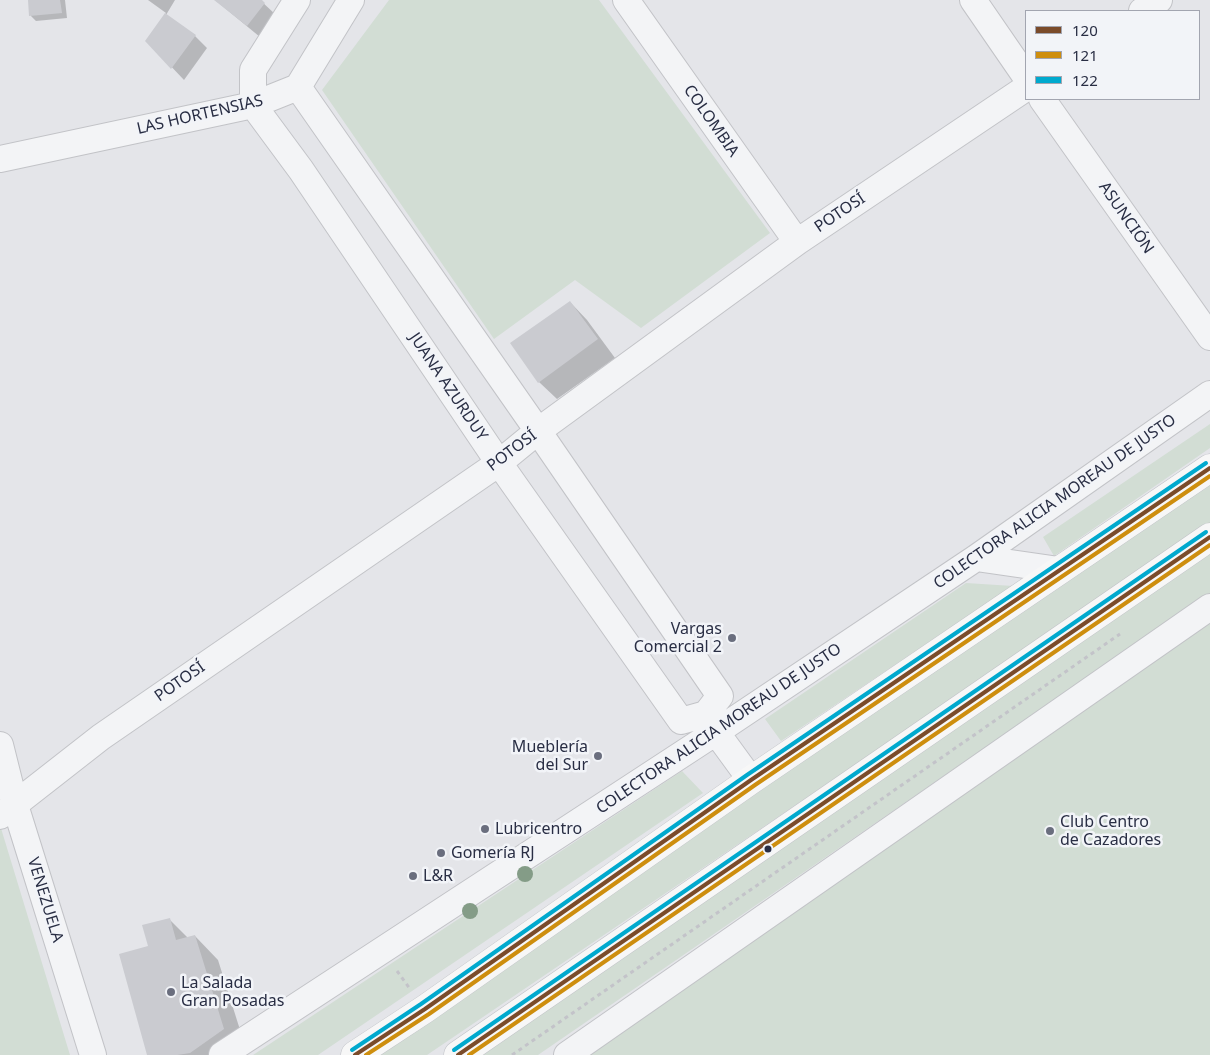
<!DOCTYPE html>
<html>
<head>
<meta charset="utf-8">
<style>
  body { margin:0 }
  #map { position:relative; width:1210px; height:1055px; overflow:hidden; background:#e4e5e9; font-family:"Noto Sans",sans-serif }
  canvas { display:block }
  .legend { position:absolute; left:1025px; top:10px; width:175px; height:90px; box-sizing:border-box; background:#f2f4f8; border:1px solid #a2a5b0; margin:0; padding:6px 9px; list-style:none; font-size:15px; color:#292e44 }
  .legend li { display:flex; align-items:center; gap:10px; height:25px }
  .legend b { width:25px; border:1px solid #a2a5b0 }
</style>
</head>
<body>
<div id="map">
<canvas width="1210" height="1055"></canvas>
<ul class="legend">
<li><b style="height:6px;background:#7a4b2a"></b>120</li>
<li><b style="height:6px;background:#ce8e0e"></b>121</li>
<li><b style="height:6px;background:#00a9ce"></b>122</li>
</ul>
</div>
<script>
const ctx = document.querySelector('canvas').getContext('2d');
ctx.lineJoin = 'round';
function paint(path, color) { ctx.fillStyle = color; ctx.fill(path, 'evenodd'); }
const poly = rows => new Path2D(rows.map(r => 'M' + r).join(''));
function stroke(path, color, width, dash) { ctx.strokeStyle = color; ctx.lineWidth = width; ctx.lineCap = dash ? 'butt' : 'round'; ctx.setLineDash(dash || []); ctx.stroke(path); }
function drawText(font, color, halo, rows, align = 'center') {
  ctx.font = font + ' "Noto Sans",sans-serif'; ctx.lineWidth = 5; ctx.setLineDash([]); ctx.textBaseline = 'middle'; ctx.strokeStyle = halo; ctx.fillStyle = color; for (const [text, x, y, turn = 0] of rows) {
    ctx.save(); ctx.translate(x, y); ctx.rotate((+turn || 0) * Math.PI / 180); ctx.textAlign = isNaN(turn) ? turn : align; if (halo) ctx.strokeText(text, 0, 0); ctx.fillText(text, 0, 0); ctx.restore();
  }
}
const green = poly([
  [389,0,599,0,770,233,641,328,575,280,494,339,322,90],
  [1210,424,1210,448,1054,556,1043,537],
  [1210,484,1210,524,427,1055,359,1055],
  [1210,548,1210,593,538,1055,477,1055],
  [966,583,1013,586,781,741,765,719],
  [1210,606,1210,1055,569,1055],
  [682,771,703,793,318,1055,253,1055],
  [0,825,70,1055,0,1055]
]);
const shadow = poly([
  [29,0,65,0,67,18,36,21,31,16],
  [148,0,175,0,166,15,195,36,207,48,184,80,147,41,166,13],
  [215,0,260,0,276,15,260,37],
  [570,302,587,320,615,358,557,399,539,382],
  [169,919,188,938,195,936,218,960,247,1052,243,1055,148,1055,149,947]
]);
const building = poly([
  [28,0,60,0,62,13,29,16],
  [214,0,262,0,265,3,247,26],
  [165,13,196,35,171,69,145,41],
  [570,301,598,339,538,383,510,343],
  [170,918,176,940,195,935,224,1029,190,1053,177,1055,147,1055,119,954,148,946,142,925]
]);
const path = poly([
  [397,971,410,989],
  [512,1055,1120,634]
]);
const street = poly([
  [297,0,253,70,253,105,301,170,499,463,681,721,706,714,720,696,538,431,298,87],
  [626,0,797,242],
  [973,0,1026,77],
  [1142,11,1159,0],
  [1042,99,1210,337],
  [0,159,253,105,298,87,351,0],
  [976,558,1059,570],
  [707,717,716,732,751,780],
  [0,745,15,805,93,1055],
  [0,816,101,737,499,463,538,431,797,242,1026,88],
  [222,1055,716,732,976,558,1210,394],
  [567,1055,1210,607]
]);
const primary = poly([
  [355,1055,425,1009,751,780,1210,468],
  [458,1055,1210,537]
]);
const bus1 = poly([
  [355,1055,425,1009,751,780,1210,468],
  [458,1055,1210,537]
]);
const bus2 = poly([
  [366,1055,429,1014,755,785,1210,476],
  [469,1055,1210,545]
]);
const bus3 = poly([
  [352,1050,421,1004,747,775,1206,463],
  [454,1050,1206,532]
]);
const trees = [
  [525,874],
  [470,911]
];
const markers = [
  [732,638,5,"#6a6e7e"],
  [598,756,5,"#6a6e7e"],
  [485,829,5,"#6a6e7e"],
  [1050,831,5,"#6a6e7e"],
  [768,849,4.5,"#292e44"],
  [441,853,5,"#6a6e7e"],
  [413,876,5,"#6a6e7e"],
  [171,992,5,"#6a6e7e"]
];
const streetNames = [
  ["LAS HORTENSIAS",200,115,-13],
  ["COLOMBIA",711,121,55],
  ["POTOSÍ",840,213,-34],
  ["ASUNCIÓN",1126,218,55],
  ["JUANA AZURDUY",448,387,56],
  ["POTOSÍ",512,451,-37],
  ["COLECTORA ALICIA MOREAU DE JUSTO",1055,502,-35],
  ["POTOSÍ",180,682,-35],
  ["COLECTORA ALICIA MOREAU DE JUSTO",719,729,-34],
  ["VENEZUELA",45,900,73]
];
const poiNames = [
  ["Vargas",722,629,"right"],
  ["Comercial 2",722,647,"right"],
  ["Mueblería",588,747,"right"],
  ["del Sur",588,765,"right"],
  ["Club Centro",1060,822],
  ["de Cazadores",1060,840],
  ["Lubricentro",495,829],
  ["Gomería RJ",451,853],
  ["L&R",423,876],
  ["La Salada",181,983],
  ["Gran Posadas",181,1001]
];
paint(green, '#d2ddd4');
paint(shadow, '#0003');
paint(building, '#cacbd0');
stroke(street, '#c2c3c7', 28);
stroke(primary, '#c0c2c7', 29);
stroke(path, '#c3c3c9', 3, [4, 4]);
stroke(street, '#f3f4f6', 26);
stroke(primary, '#f7f7f7', 28);
stroke(bus1, '#7a4b2a', 4);
stroke(bus2, '#ce8e0e', 4);
stroke(bus3, '#00a9ce', 4);
ctx.fillStyle = '#849c87';
for (const [x, y] of trees) { ctx.beginPath(); ctx.arc(x, y, 8, 0, 2 * Math.PI); ctx.fill(); }
for (const [x, y, r, color] of markers) { const dot = new Path2D(); dot.arc(x, y, r, 0, 2 * Math.PI); ctx.fillStyle = color; ctx.fill(dot); stroke(dot, '#f2f4f8', 2); }
drawText('16px', '#292e44', '#f2f4f8', streetNames);
drawText('16px', '#292e44', '#f2f4f8', poiNames, 'left');
</script>
</body>
</html>
